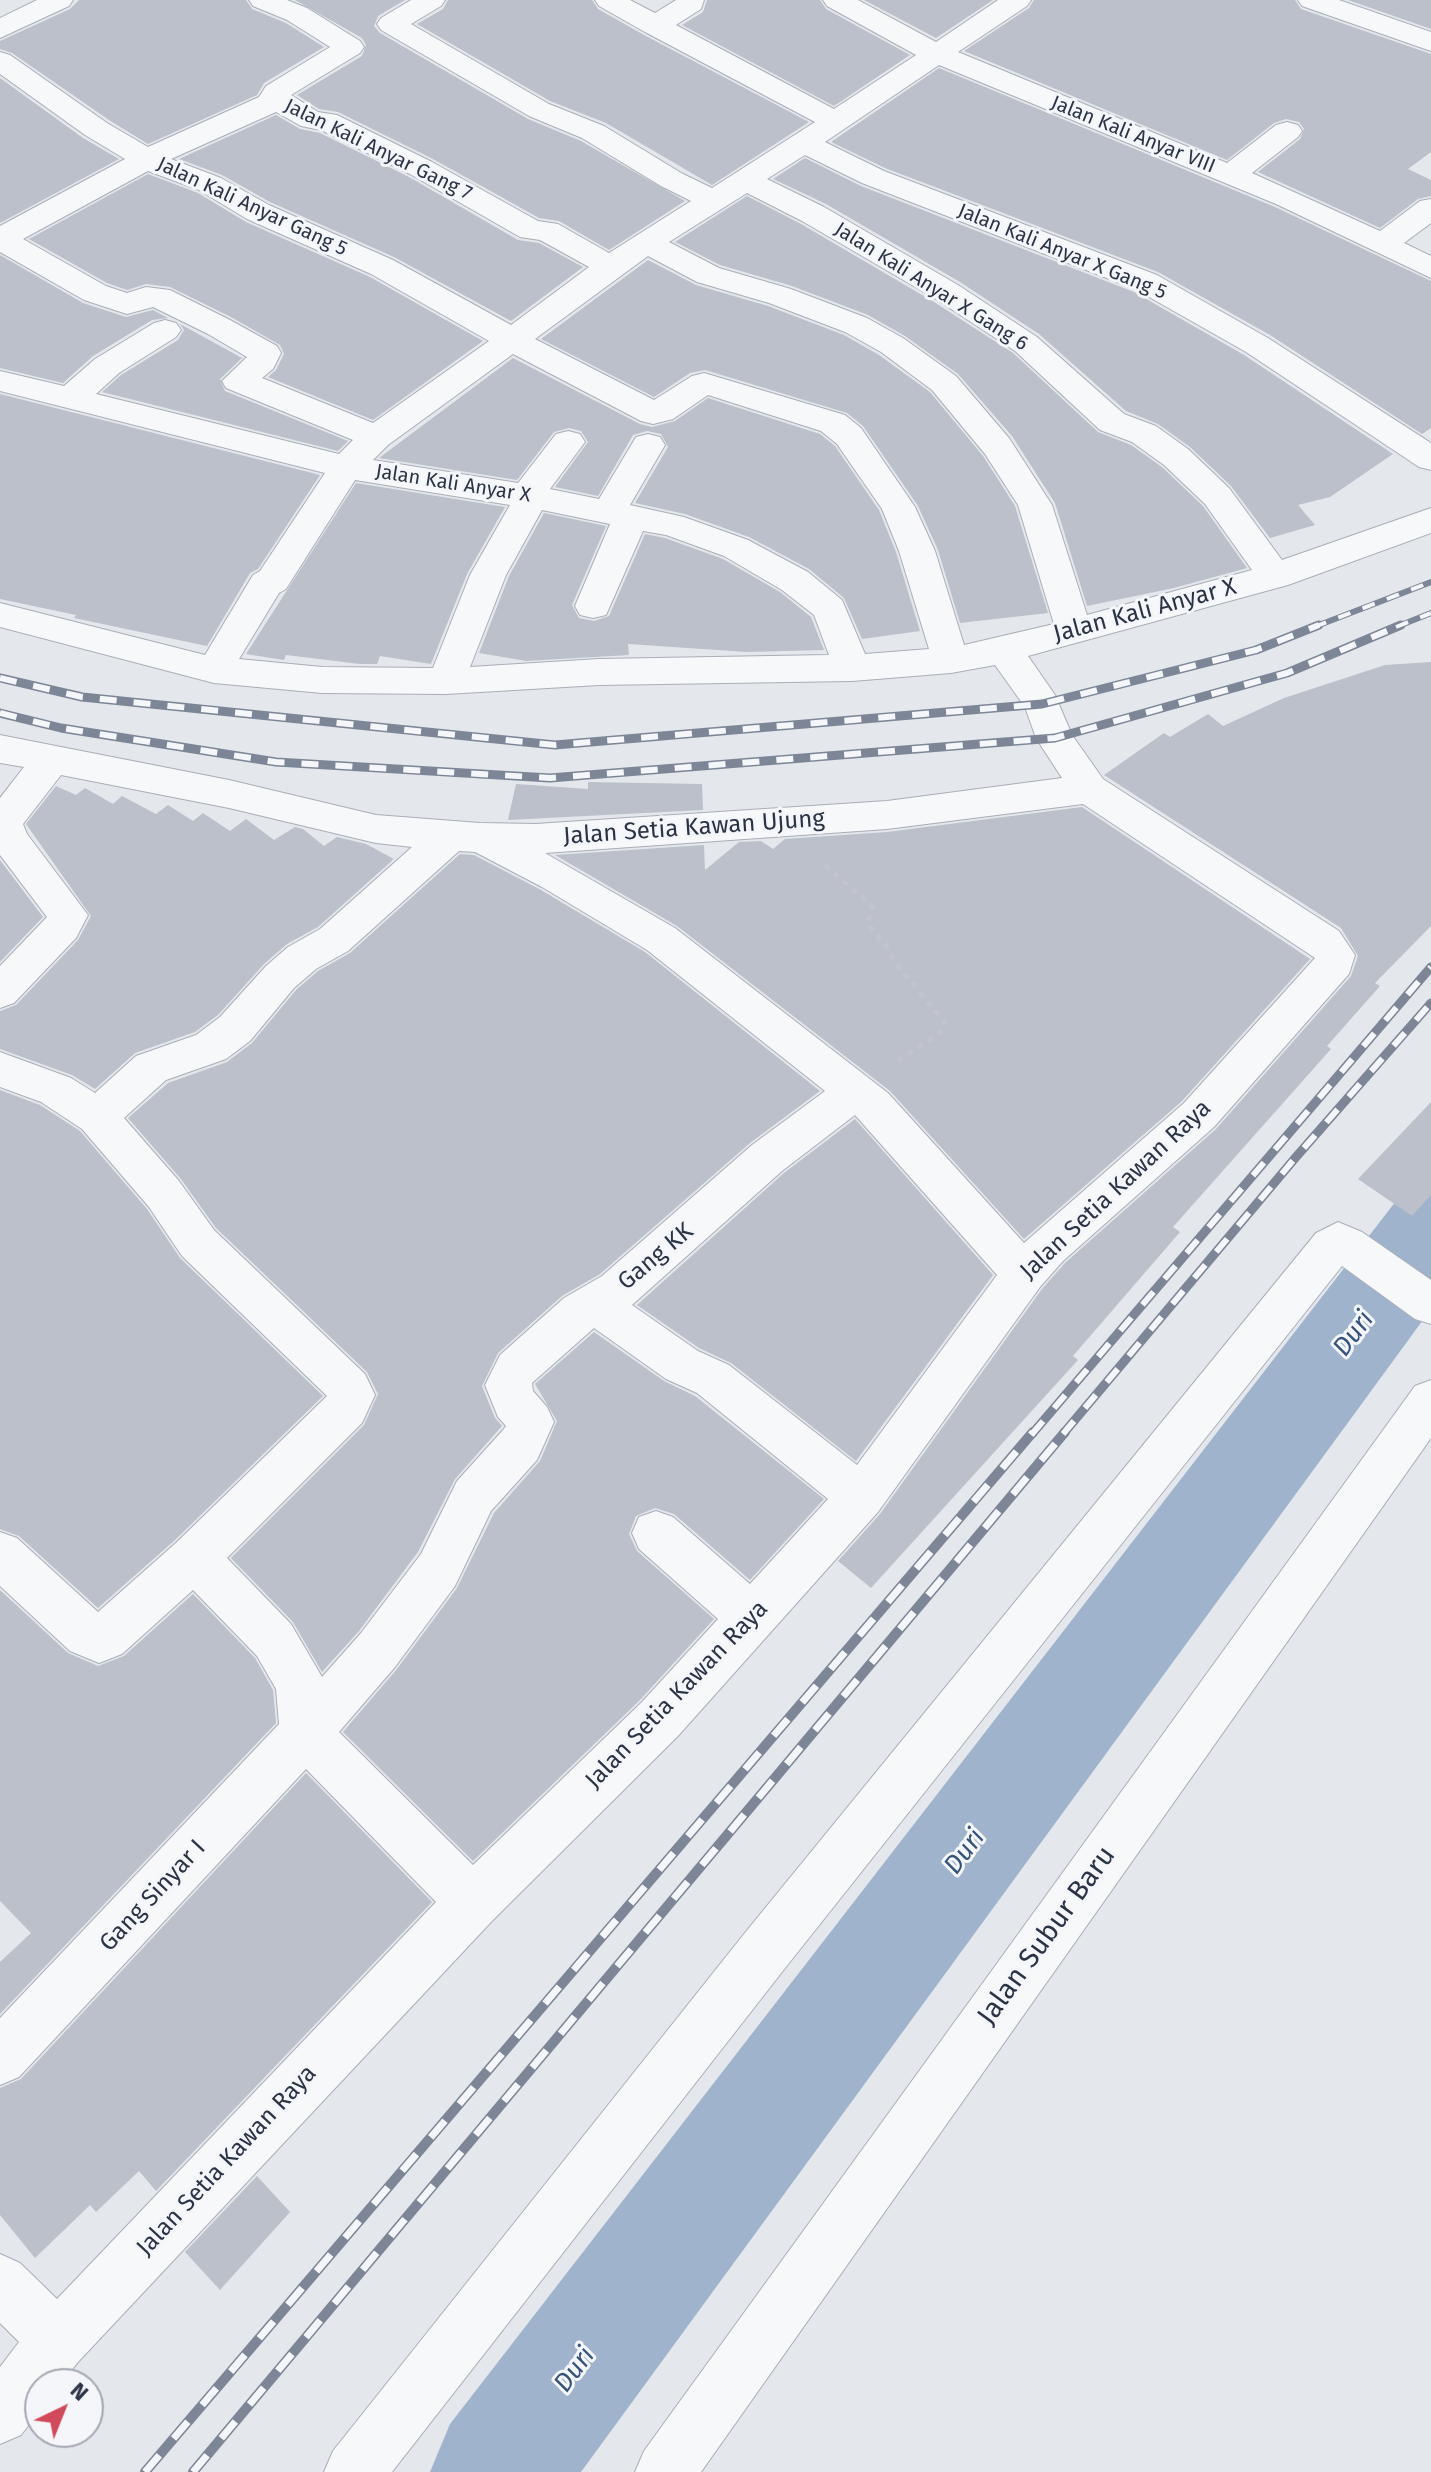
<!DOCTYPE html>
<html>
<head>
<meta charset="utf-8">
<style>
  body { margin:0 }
  #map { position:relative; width:1431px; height:2472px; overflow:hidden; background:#e4e7ec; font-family:"Fira Sans",sans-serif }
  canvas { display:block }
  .north { position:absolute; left:24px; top:2368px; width:80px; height:80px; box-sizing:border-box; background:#f4f6f9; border:2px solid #a4a8b1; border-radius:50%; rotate:43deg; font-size:22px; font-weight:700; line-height:32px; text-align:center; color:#2b3445 }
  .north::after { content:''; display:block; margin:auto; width:28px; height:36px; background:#d1495b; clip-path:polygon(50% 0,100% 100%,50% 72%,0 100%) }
</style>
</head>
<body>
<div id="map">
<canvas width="1431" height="2472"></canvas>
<div class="north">N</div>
</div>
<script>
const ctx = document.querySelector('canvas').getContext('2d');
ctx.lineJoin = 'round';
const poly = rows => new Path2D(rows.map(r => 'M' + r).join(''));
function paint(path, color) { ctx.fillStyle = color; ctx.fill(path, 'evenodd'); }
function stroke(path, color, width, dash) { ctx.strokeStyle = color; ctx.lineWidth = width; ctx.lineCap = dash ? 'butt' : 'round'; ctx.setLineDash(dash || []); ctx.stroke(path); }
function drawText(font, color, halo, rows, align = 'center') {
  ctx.font = font + ' "Fira Sans",sans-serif'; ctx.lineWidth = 6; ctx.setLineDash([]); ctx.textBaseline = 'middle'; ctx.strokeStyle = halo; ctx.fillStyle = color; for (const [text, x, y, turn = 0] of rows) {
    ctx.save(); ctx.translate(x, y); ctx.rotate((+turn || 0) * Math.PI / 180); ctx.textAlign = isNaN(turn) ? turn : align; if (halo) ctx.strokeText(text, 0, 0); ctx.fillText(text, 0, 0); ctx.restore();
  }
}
const river = poly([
  [1431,1189,1431,1309,581,2472,430,2472,450,2424,1396,1201,1431,1189]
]);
const building = poly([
  [79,0,246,0,252,9,286,23,324,47,264,83,257,95,148,144,109,120,12,53,0,49,0,41,70,9],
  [295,0,405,0,378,16,374,26,380,33,528,119,581,141,685,201,609,250,559,221,539,218,433,159,338,112,319,109,297,95,362,56,366,45,362,38],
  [448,0,592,0,598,9,644,35,809,122,712,185,606,123,550,101,417,24,443,9],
  [707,0,820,0,826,9,910,55,834,106,682,25,703,12],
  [864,0,993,0,936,38],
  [1034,0,1295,0,1301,9,1431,54,1431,152,1408,169,1431,180,1431,196,1418,199,1380,228,1258,172,1300,139,1304,129,1299,122,1286,119,1274,123,1227,160,964,51,1029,8],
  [1348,0,1431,0,1431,29],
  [939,68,1275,207,1431,281,1431,428,1422,434,1270,335,1158,272,885,168,831,142],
  [0,78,83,138,119,159,0,223],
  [276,115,300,129,320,133,409,177,518,240,539,243,583,267,511,321,394,257,270,202,222,175,179,159],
  [805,158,861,186,1134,292,1244,355,1393,454,1330,497,1298,505,1315,525,1270,538,1231,486,1190,447,1158,424,1126,411,1039,334,960,282,826,204,773,179],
  [148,174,198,193,246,222,370,277,483,341,373,420,268,377,276,370,284,354,280,345,231,317,170,287,146,284,127,290,107,283,29,239],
  [747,196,801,224,934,302,1013,353,1098,432,1131,445,1162,467,1203,506,1247,568,1174,588,1087,606,1055,503,1012,436,958,374,905,336,868,315,792,286,720,265,675,242],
  [0,255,83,303,126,317,153,310,168,318,152,320,93,356,63,383,0,368],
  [648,260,696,285,768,306,844,335,879,355,930,392,983,456,1015,506,1048,613,960,623,938,550,918,506,863,426,847,413,705,370,690,373,654,397,541,339],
  [180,324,242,358,220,379,225,391,348,441,338,451,102,392,121,375,178,340,184,330],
  [513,358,640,424,652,427,675,421,708,398,820,434,835,446,879,510,896,552,920,631,862,639,844,598,809,569,749,537,685,514,635,503,668,447,661,434,647,431,633,435,598,496,555,487,588,442,581,431,569,428,554,432,517,480,379,458],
  [0,394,320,475,258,569,250,573,207,646,74,618,76,615,0,599],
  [356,483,505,507,467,574,431,664,380,656,377,664,360,664,286,655,284,660,246,654],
  [544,513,606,526,572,605,579,618,594,621,609,616,645,534,665,538,723,559,780,592,811,617,824,650,747,652,628,644,629,655,526,661,479,653,509,576],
  [1431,662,1431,926,1375,983,1380,986,1327,1046,1331,1049,1173,1227,1180,1232,1073,1356,1078,1360,871,1588,838,1561,880,1514,1042,1289,1065,1263,1216,1129,1351,976,1358,956,1341,928,1104,775,1164,733,1170,737,1208,714,1223,726,1284,698,1385,665],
  [588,782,702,784,703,810,508,820,516,784,588,789],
  [56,786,76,795,85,788,113,804,122,796,156,814,168,805,193,821,203,813,230,831,246,819,274,840,295,827,303,829,324,846,337,837,366,844,394,859,405,849,318,927,287,944,264,964,218,1015,195,1032,135,1053,95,1089,72,1075,0,1049,0,1011,16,1005,78,940,91,916,26,824],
  [1082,807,1310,959,1182,1101,1024,1239,890,1091,677,926,555,855,704,845,705,870,739,842,761,841,773,849,785,839,887,832],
  [460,854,474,855,541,890,645,952,820,1091,750,1143,600,1274,562,1296,498,1353,482,1386,495,1418,502,1426,455,1479,418,1552,359,1631,322,1672,293,1622,231,1558,364,1425,378,1394,367,1372,216,1228,181,1179,128,1118,168,1083,227,1062,252,1043,296,990,318,971,350,953],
  [0,860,43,917,0,962],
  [0,1090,40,1105,80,1131,147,1209,180,1258,323,1396,175,1540,98,1608,19,1536,0,1529],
  [1431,1102,1431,1195,1412,1216,1358,1179],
  [855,1119,993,1275,856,1461,731,1363,699,1348,637,1305,784,1173],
  [594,1332,664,1381,695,1396,824,1499,750,1580,674,1514,655,1508,636,1516,629,1534,637,1551,714,1619,640,1700,473,1861,343,1732,397,1669,457,1588,494,1513,540,1461,557,1421,535,1384],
  [0,1590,68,1653,98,1666,124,1656,193,1594,255,1658,273,1690,276,1723,0,2014,0,1962,31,1933,0,1901],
  [306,1773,432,1902,156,2191,139,2171,96,2212,90,2205,35,2258,0,2215,0,2088,21,2079],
  [257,2176,290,2212,220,2290,185,2252]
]);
const path = poly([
  [825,865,871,905,873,910,867,923,888,948,896,964,945,1022,942,1031,895,1063]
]);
const minor = poly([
  [37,0,73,0,69,6,0,38,0,18,37,0],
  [249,0,287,0,307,8,360,41,364,47,360,53,291,95,318,112,337,115,432,162,538,221,558,224,609,253,691,201,661,186,582,138,529,116,381,30,377,24,381,18,411,0,445,0,441,6,411,24,549,104,604,126,683,174,712,188,815,122,645,32,599,6,595,0,630,0,655,13,676,0,704,0,701,9,676,25,834,109,916,55,827,6,823,0,858,0,936,42,998,0,1031,0,1027,6,958,52,1227,163,1276,125,1287,122,1298,125,1302,131,1298,137,1252,173,1380,231,1420,201,1431,199,1431,223,1404,243,1431,256,1431,278,1276,204,939,65,825,142,884,171,1157,275,1268,338,1431,443,1431,470,1419,467,1246,352,1135,289,862,183,805,155,767,179,824,207,958,285,1037,337,1124,414,1156,426,1188,449,1229,488,1282,560,1431,508,1431,533,1288,585,1028,656,1055,695,1072,735,1103,779,1339,931,1355,955,1349,974,1214,1127,1063,1261,1040,1287,878,1512,678,1736,492,1921,79,2361,60,2384,40,2384,40,2410,21,2435,0,2444,0,2367,19,2342,0,2323,0,2254,20,2263,57,2299,436,1902,306,1769,19,2077,0,2085,0,2018,279,1724,276,1689,257,1656,193,1590,122,1654,99,1663,70,1651,0,1586,0,1532,17,1538,98,1612,177,1542,327,1396,182,1256,149,1207,82,1129,41,1102,0,1087,0,1052,71,1078,95,1093,136,1056,196,1035,220,1017,266,966,288,947,320,929,412,847,376,843,229,808,61,775,23,824,27,834,88,915,76,938,14,1003,0,1008,0,966,47,917,0,855,0,798,24,767,0,763,0,735,229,780,376,815,480,823,536,824,887,801,1062,778,1036,738,1025,707,995,665,951,673,852,681,599,685,446,694,322,693,214,683,0,627,0,603,205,655,253,575,260,571,325,473,0,391,0,371,64,386,95,359,154,323,165,320,176,323,181,330,176,337,119,373,96,394,339,454,353,440,226,388,222,381,247,357,208,334,153,307,127,314,84,300,0,252,0,226,125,159,85,135,0,74,0,52,10,55,107,123,148,147,259,97,266,86,330,47,287,20,253,6,249,0],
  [276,112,301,126,321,130,410,174,520,237,540,240,589,267,511,325,393,260,269,205,221,178,171,159,276,112],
  [148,171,199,190,247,219,371,274,489,341,373,423,262,378,273,369,281,353,277,346,230,320,170,290,146,287,127,293,106,286,23,239,148,171],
  [747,193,802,221,936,299,1015,351,1100,430,1132,442,1164,465,1205,504,1252,570,1087,615,1052,505,1009,438,956,376,903,338,867,318,791,289,719,268,669,242,747,193],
  [648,256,697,282,769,303,845,332,881,352,932,390,985,454,1018,505,1054,624,964,645,935,551,915,507,861,428,845,415,704,373,692,376,654,400,535,339,648,256],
  [513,354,641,421,653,424,673,419,708,395,821,431,837,444,882,509,899,551,929,649,865,654,842,600,808,572,748,540,684,517,630,505,665,445,660,437,648,434,636,437,599,499,550,489,585,442,580,434,568,431,556,434,518,483,373,460,388,445,513,354],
  [355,480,510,505,470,575,433,668,322,667,239,659,279,593,286,589,355,480],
  [542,510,610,524,575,606,580,615,593,618,606,615,643,531,666,535,724,556,782,590,814,615,829,655,599,659,470,667,506,575,542,510],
  [1083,804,1315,958,1184,1103,1024,1243,888,1093,675,928,545,853,887,829,1083,804],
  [459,851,475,852,542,887,647,950,825,1091,752,1145,602,1276,564,1298,500,1355,485,1385,498,1417,506,1426,503,1430,457,1481,421,1554,361,1633,322,1677,291,1624,227,1558,362,1423,375,1395,365,1374,214,1230,179,1181,124,1118,166,1080,226,1059,250,1041,294,988,316,969,348,951,459,851],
  [855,1115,997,1275,857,1465,729,1365,698,1351,632,1305,782,1171,855,1115],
  [594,1328,666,1379,697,1393,828,1499,750,1584,673,1517,656,1511,639,1517,632,1533,639,1549,718,1619,642,1702,473,1865,339,1732,395,1667,455,1586,491,1511,537,1460,554,1422,547,1407,533,1391,532,1383,594,1328],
  [1298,0,1339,0,1431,32,1431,51,1302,6,1298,0],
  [1338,1222,1362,1232,1431,1280,1431,1324,1415,1319,1342,1266,782,1972,392,2472,324,2472,333,2451,744,1934,1316,1233,1338,1222],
  [1431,1380,1431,1438,701,2472,635,2472,644,2451,1415,1386,1431,1380]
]);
const railFar2 = poly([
  [1314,627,1431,582],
  [1396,627,1431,613]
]);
const railFar1 = poly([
  [0,678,82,697,555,745,1042,704,1256,650,1319,625],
  [0,713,61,728,276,762,550,778,1055,738,1287,673,1401,625],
  [1032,1434,1431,967],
  [1063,1434,1296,1157,1431,1003]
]);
const rail = poly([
  [145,2472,1033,1432],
  [193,2472,1065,1432]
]);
const farStreetnames = [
  ["Jalan Kali Anyar VIII",1133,135,22],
  ["Jalan Kali Anyar Gang 7",378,150,26],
  ["Jalan Kali Anyar Gang 5",252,207,25],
  ["Jalan Kali Anyar X Gang 5",1062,252,22],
  ["Jalan Kali Anyar X Gang 6",931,287,32],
  ["Jalan Kali Anyar X",453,484,9]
];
const streetNames = [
  ["Jalan Kali Anyar X",1145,611,-15],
  ["Jalan Setia Kawan Ujung",694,828,-4],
  ["Jalan Setia Kawan Raya",1116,1190,-43],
  ["Gang KK",656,1257,-40],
  ["Jalan Setia Kawan Raya",677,1695,-46],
  ["Gang Sinyar I",153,1896,-47],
  ["Jalan Setia Kawan Raya",227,2161,-47]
];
const waterNames = [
  ["Duri",1354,1334,-53],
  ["Duri",965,1852,-53],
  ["Duri",575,2370,-53]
];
const nearStreetnames = [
  ["Jalan Subur Baru",1047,1936,-54]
];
paint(river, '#9fb4cc');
paint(building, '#bbc0ca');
stroke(minor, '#a9aeb7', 2);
stroke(path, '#c2c5cb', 5, [6, 6]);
paint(minor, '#f7f8fa');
stroke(railFar2, '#7d8696', 6);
stroke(railFar1, '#7d8696', 9);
stroke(rail, '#7d8696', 10);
stroke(railFar2, '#f4f6f9', 4, [13]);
stroke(railFar1, '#f4f6f9', 6, [17]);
stroke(rail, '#f4f6f9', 7, [22]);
drawText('20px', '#2b3445', '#f4f6f9', farStreetnames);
drawText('24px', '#2b3445', '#f4f6f9', streetNames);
drawText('italic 26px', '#34527a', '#f4f6f9', waterNames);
drawText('28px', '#2b3445', '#f4f6f9', nearStreetnames);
</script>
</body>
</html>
